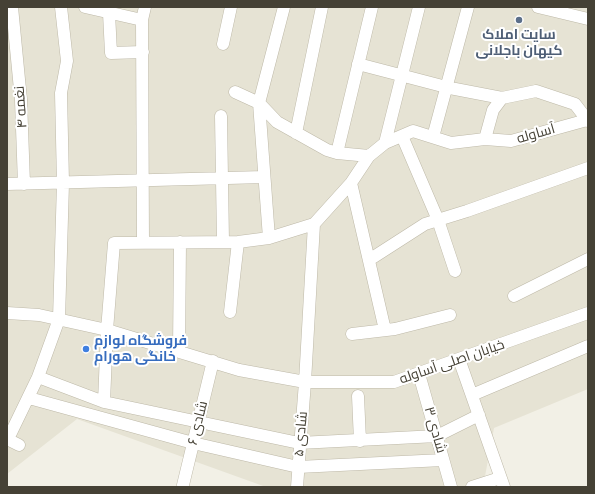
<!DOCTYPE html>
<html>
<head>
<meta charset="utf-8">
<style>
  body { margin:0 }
  #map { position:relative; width:595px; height:494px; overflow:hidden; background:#f2f0e6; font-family:"PT Sans Narrow",sans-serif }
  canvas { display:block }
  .frame { position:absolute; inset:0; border:8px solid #454135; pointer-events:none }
</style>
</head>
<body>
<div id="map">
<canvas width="595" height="494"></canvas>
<div class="frame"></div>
</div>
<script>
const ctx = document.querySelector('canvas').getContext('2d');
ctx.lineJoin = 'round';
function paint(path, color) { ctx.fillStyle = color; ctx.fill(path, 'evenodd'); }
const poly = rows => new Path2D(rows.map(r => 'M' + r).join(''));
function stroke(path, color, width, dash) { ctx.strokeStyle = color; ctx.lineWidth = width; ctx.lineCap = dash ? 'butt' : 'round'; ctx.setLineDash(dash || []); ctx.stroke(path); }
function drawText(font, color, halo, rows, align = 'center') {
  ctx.font = font + ' "PT Sans Narrow",Cairo,sans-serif'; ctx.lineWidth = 4; ctx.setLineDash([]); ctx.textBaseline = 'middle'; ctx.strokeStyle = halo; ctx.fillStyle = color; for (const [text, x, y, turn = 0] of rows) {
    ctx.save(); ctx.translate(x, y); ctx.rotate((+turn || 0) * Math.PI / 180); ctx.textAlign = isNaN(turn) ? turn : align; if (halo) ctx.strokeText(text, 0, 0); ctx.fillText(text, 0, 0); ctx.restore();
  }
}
const residential = poly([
  [7,7,588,7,588,389,494,428,483,487,266,487,77,419,7,474]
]);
const minor = poly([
  [12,7,21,100,24,184],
  [85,7,142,20],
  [538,7,588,19],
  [109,13,111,53,143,52],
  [223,44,231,7],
  [358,64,450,88,502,98],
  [235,92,259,103,277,122,327,150,337,153,369,156,385,143,413,131,451,143,485,139,493,110,502,98,536,91,575,104,588,121],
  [221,116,223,242],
  [296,133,322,7],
  [402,136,438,220,455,271],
  [433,137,468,7],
  [485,139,511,141,587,120],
  [385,143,419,7],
  [337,153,372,7],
  [351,183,385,330],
  [7,184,264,177],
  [269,238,259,103,284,7],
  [143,243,142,20,145,7],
  [369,260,425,224,467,211,588,168],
  [514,296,588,259],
  [230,312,238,242],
  [7,313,39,315,107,330,239,370,305,382,394,382,588,313],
  [352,334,395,329,450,315],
  [179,351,180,242],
  [459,359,504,487],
  [419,374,451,487],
  [38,377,104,402,299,443,437,436,479,415],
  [472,395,588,346],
  [358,396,360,441],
  [29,398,193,443,298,467,443,460],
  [104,402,107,330,114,243,238,242,269,238,314,224,351,183,369,156],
  [7,439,19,445],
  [8,439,38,377,59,319,63,183,61,93,67,61,61,7],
  [183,485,213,361],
  [297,487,305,382,314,224],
  [472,487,500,478]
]);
const markers = [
  [519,20,4,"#5c6f8a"],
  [86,349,4,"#3f7fe0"]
];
const serviceNames = [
  ["سایت املاک",519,35],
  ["کیهان باجلانی",519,51]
];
const streetNames = [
  ["نغمه ۴",21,107,-94],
  ["آساوله",536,134,-16],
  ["خیابان اصلی آساوله",452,362,-19],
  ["شادی ۶",198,423,-76],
  ["شادی ۳",435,430,74],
  ["شادی ۵",301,434,-85]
];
const shopNames = [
  ["فروشگاه لوازم",94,341],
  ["خانگی هورام",94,357]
];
paint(residential, '#e6e3d4');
stroke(minor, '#beb9a8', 13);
stroke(minor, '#fff', 12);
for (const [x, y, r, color] of markers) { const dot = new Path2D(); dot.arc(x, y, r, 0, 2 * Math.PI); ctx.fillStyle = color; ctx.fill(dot); stroke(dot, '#fff', 1.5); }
drawText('bold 14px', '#4e5e75', '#fff', serviceNames);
drawText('14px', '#454135', '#fff', streetNames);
drawText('bold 14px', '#366cbe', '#fff', shopNames, 'left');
</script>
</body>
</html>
